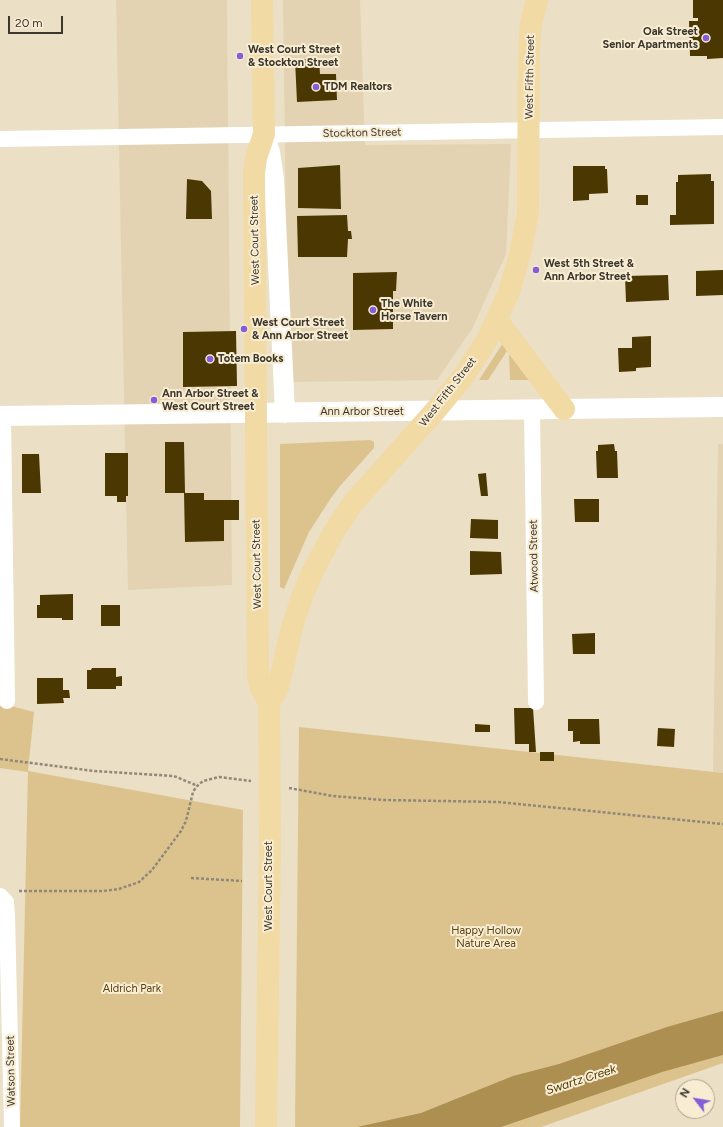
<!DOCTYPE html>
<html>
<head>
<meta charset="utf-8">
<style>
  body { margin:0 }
  #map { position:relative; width:723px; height:1127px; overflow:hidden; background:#ebdfc5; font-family:Figtree,sans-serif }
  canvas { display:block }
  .north { position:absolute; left:675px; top:1079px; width:40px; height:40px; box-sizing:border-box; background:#f8ecd2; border:1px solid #ada490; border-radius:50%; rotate:301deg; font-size:11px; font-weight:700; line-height:16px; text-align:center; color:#3c372d }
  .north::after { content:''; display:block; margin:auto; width:14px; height:18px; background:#855dd7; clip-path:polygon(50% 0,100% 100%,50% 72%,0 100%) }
  .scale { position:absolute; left:8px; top:16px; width:55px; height:18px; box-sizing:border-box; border:2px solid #3c372d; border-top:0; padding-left:5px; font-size:12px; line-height:14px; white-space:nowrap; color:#3c372d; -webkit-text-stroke:3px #f8ecd2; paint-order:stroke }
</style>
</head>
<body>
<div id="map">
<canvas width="723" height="1127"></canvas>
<div class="north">N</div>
<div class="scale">20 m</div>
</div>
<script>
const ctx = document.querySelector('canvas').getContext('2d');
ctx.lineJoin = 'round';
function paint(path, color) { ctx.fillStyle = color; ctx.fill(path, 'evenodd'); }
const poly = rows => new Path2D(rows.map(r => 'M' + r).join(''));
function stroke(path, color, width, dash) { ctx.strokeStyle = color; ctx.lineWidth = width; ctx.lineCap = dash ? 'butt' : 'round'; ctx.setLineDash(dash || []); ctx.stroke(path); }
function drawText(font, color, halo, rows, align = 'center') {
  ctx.font = font + ' Figtree,sans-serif'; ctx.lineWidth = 4; ctx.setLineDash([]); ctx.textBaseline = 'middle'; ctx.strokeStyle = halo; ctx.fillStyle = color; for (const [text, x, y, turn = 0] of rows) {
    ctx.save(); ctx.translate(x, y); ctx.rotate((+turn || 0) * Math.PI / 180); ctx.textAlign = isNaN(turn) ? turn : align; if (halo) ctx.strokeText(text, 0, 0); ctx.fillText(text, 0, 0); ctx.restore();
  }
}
const built = poly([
  [116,0,227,0,232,585,128,590],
  [283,0,360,0,365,145,511,144,506,254,472,329,437,380,288,382],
  [718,444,723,444,723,773,713,772]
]);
const green = poly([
  [503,343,509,348,488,380,479,380],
  [509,354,532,380,510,380],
  [370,440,374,442,374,448,340,486,331,498,309,532,284,589,280,587,280,444],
  [0,703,34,712,28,771,243,810,240,1127,20,1127,28,772,0,768],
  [299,727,723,773,723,1063,541,1127,295,1127]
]);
const water = poly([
  [723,1011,723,1055,662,1072,501,1127,357,1127,421,1113,513,1076,559,1064,667,1027]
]);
const building = poly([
  [693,0,723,0,723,58,707,59,707,56,690,56,689,21,698,21,698,18,693,18],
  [319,58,320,74,336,74,337,100,297,102,295,60],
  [340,165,341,209,298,208,298,168],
  [573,166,605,166,605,169,607,169,608,193,589,194,589,200,573,201],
  [711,174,711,181,714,181,714,224,670,225,670,215,676,215,676,182,678,182,678,175],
  [187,179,202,181,211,191,212,219,186,219],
  [636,195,648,195,648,205,636,205],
  [347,215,348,231,351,231,352,239,348,239,347,257,298,257,297,216],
  [723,270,723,295,696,296,696,271],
  [397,272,396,291,393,291,393,329,353,330,353,273],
  [668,275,669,300,626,302,625,276],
  [236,331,237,386,183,387,183,332],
  [651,336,651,367,636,368,636,371,619,372,618,348,632,348,632,337],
  [165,442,184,442,185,493,165,493],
  [614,444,615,451,617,451,618,478,597,478,596,451,598,451,598,445],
  [105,453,128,453,128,496,126,496,126,502,117,502,117,496,105,496],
  [22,454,39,454,41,493,22,493],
  [486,473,488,496,481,496,478,474],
  [184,493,204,493,204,500,239,500,239,520,224,520,224,541,185,542],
  [574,499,599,499,599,522,575,522],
  [471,519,498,520,498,539,470,538],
  [470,551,501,552,502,574,470,575],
  [73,594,73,620,62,620,62,618,37,618,37,605,40,605,40,595],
  [101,605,120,605,120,626,101,626],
  [595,633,595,654,573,654,572,634],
  [92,668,116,668,116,677,122,676,122,686,116,686,116,689,87,689,87,670,91,670],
  [37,678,63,678,63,690,69,690,70,698,63,698,64,703,37,704],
  [514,708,533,708,536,752,529,752,529,744,515,744],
  [568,719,599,719,600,744,580,744,580,741,573,742,573,731,568,731],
  [475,724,490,725,490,732,475,732],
  [658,728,675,729,674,747,657,746],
  [540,752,554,752,554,761,540,761]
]);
const path = poly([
  [0,759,94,771,174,776,198,786],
  [289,788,333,796,384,800,498,802,723,824],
  [191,878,242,881],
  [19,891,103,891,119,889,139,882,152,870,181,831,186,821,193,792,196,787,203,781,219,777,251,781]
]);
const minor = poly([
  [0,139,723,127],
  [532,410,536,702],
  [3,416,7,701],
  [0,896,6,902,7,915,12,1127]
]);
const tertiary = poly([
  [264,134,270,152,274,179,285,413],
  [0,416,723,407]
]);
const primary = poly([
  [262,0,264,134,256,158,254,173,258,676,261,688,269,703,270,842,266,1127],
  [497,320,564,409],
  [269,703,278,688,292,627,302,597,312,573,332,535,353,503,435,411,463,377,487,340,509,292,520,254,528,213,529,48,531,24,537,0]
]);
const markers = [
  [706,38,4,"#855dd7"],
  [240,56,4,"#855dd7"],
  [316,87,4,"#855dd7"],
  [536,270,4,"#855dd7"],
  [373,310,4,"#855dd7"],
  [244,329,4,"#855dd7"],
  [210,359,4,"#855dd7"],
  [154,400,4,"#855dd7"]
];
const poiNames = [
  ["Oak Street",698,32,"right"],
  ["Senior Apartments",698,45,"right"],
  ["West Court Street",248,50],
  ["& Stockton Street",248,63],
  ["TDM Realtors",324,87],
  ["West 5th Street &",544,264],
  ["Ann Arbor Street",544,277],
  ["The White",381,304],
  ["Horse Tavern",381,317],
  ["West Court Street",252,323],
  ["& Ann Arbor Street",252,336],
  ["Totem Books",218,359],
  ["Ann Arbor Street &",162,394],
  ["West Court Street",162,407]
];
const streetNames = [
  ["West Fifth Street",530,77,-89],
  ["Stockton Street",362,133,-1],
  ["West Court Street",255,240,-91],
  ["West Fifth Street",448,392,-52],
  ["Ann Arbor Street",362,412],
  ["Atwood Street",534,556,-91],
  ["West Court Street",257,564,-91],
  ["West Court Street",269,886,-90],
  ["Watson Street",11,1071,-91]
];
const parkNames = [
  ["Happy Hollow",486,931],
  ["Nature Area",486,944],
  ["Aldrich Park",132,989]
];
const waterNames = [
  ["Swartz Creek",581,1080,-18]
];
paint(built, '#e3d3b3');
paint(green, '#dcc38e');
paint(water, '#ac8f51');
paint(building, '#4b3702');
stroke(path, '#918877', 2.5, [3, 2]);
stroke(minor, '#fff', 16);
stroke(tertiary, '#fff', 20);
stroke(primary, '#f2daa5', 22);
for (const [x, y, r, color] of markers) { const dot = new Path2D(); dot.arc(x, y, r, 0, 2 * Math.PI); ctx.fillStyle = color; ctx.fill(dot); stroke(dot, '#f8ecd2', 1.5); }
drawText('bold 11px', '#3c372d', '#f8ecd2', poiNames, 'left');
drawText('11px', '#3c372d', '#f8ecd2', streetNames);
drawText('11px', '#584311', '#f8ecd2', parkNames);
drawText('italic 12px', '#4f3b06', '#f8ecd2', waterNames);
</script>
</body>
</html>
